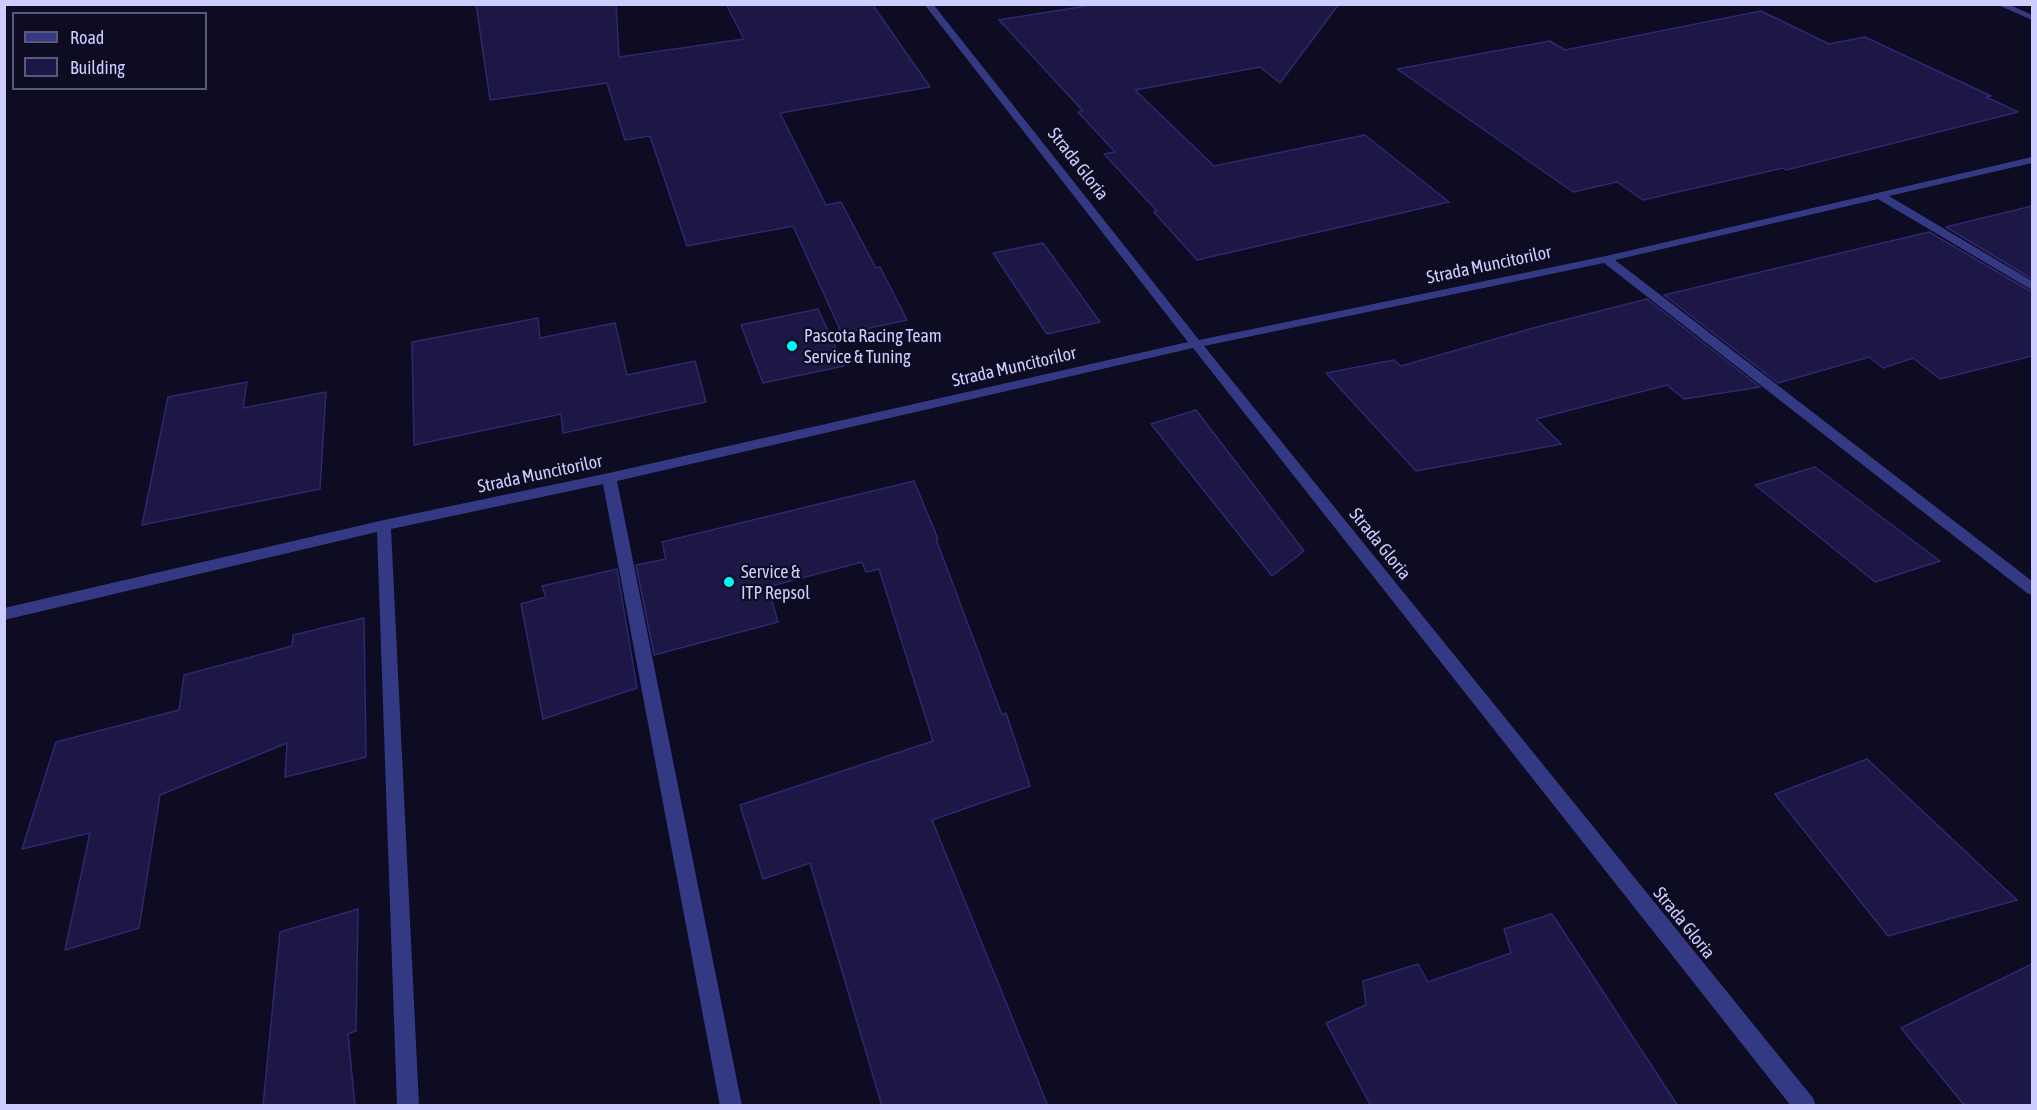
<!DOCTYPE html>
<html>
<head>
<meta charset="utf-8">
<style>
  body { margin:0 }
  #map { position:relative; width:2037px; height:1110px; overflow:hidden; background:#0e0c22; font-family:"Asap Condensed",sans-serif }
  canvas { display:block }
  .frame { position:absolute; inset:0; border:6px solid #cecdff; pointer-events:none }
  .legend { position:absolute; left:12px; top:12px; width:195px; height:78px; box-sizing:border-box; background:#0e0c22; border:2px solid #5b597a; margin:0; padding:8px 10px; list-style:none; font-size:18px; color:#cecdff }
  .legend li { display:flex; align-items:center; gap:12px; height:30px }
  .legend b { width:30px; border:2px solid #5b597a }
</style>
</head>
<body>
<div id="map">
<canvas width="2037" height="1110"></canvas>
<div class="frame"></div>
<ul class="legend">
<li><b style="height:8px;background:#343984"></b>Road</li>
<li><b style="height:16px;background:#1c1744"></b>Building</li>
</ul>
</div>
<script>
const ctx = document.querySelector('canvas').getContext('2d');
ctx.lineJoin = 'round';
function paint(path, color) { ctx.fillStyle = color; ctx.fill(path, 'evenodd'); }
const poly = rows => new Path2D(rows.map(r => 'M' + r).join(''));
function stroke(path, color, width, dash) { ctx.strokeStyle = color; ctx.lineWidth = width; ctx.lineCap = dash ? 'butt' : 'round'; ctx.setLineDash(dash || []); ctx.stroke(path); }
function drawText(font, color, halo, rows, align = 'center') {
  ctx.font = font + ' "Asap Condensed",sans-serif'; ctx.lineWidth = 4.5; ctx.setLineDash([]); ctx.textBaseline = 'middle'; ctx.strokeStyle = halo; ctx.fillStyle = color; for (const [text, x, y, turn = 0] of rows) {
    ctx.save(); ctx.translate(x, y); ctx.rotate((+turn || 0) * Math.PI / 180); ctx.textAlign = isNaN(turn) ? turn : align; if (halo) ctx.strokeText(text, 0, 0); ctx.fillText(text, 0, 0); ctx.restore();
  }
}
const building = poly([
  [476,4,616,4,619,57,744,39,726,4,872,4,930,87,780,113,826,205,841,202,876,268,880,267,907,320,842,334,793,226,687,246,650,136,625,140,607,83,490,100,476,4],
  [1098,4,1339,4,1280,83,1260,67,1135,90,1214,166,1365,135,1449,202,1197,260,1154,212,1157,211,1104,154,1115,152,1078,112,1083,111,999,20,1098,4],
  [1761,11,1829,44,1865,37,1991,96,1986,97,2018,112,1786,170,1783,168,1643,200,1617,182,1573,192,1397,69,1550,41,1565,50,1761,11],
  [2032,206,2032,279,1946,227,2032,206],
  [1929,232,2032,292,2032,356,1940,379,1913,358,1883,368,1869,357,1778,383,1664,295,1929,232],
  [1043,243,1100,322,1047,334,993,253,1043,243],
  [1647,299,1760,387,1684,399,1667,385,1536,419,1561,444,1416,471,1326,373,1394,360,1401,366,1537,327,1647,299],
  [818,309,844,366,763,383,741,325,818,309],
  [538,318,540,338,615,323,627,375,695,361,706,402,563,433,561,414,414,445,412,342,538,318],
  [247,382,243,408,326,392,320,489,142,525,168,397,247,382],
  [1196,410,1304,551,1272,576,1151,424,1196,410],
  [1815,467,1940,561,1875,582,1755,485,1815,467],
  [914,481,938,539,936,539,1002,715,1006,713,1030,786,932,820,1048,1106,882,1106,810,863,763,879,740,805,933,741,879,569,866,572,862,562,768,587,778,622,654,655,636,565,666,559,662,542,914,481],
  [617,569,637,688,543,719,521,604,546,597,542,586,617,569],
  [364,618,366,757,285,777,287,743,160,795,139,928,65,950,90,833,22,849,56,742,179,710,184,675,292,646,293,635,364,618],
  [1867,759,2017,900,1888,936,1775,794,1867,759],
  [358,909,356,1031,348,1034,355,1106,263,1106,280,932,358,909],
  [1552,914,1678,1106,1371,1106,1326,1023,1366,1005,1363,981,1418,964,1428,982,1511,953,1504,929,1552,914],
  [2032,964,2032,1106,1965,1106,1901,1028,2032,964]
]);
const minor = poly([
  [924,4,933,4,1199,340,1606,256,2032,157,2032,163,1889,196,2032,281,2032,290,1878,199,1615,260,2032,581,2032,595,2027,593,1604,263,1204,346,1813,1098,1816,1106,1791,1106,1193,348,617,481,742,1106,720,1106,603,484,391,529,419,1106,397,1106,377,532,4,620,4,608,384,520,609,473,1188,342,924,4],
  [1996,4,2008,4,2032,15,2032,20,1996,4]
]);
const markers = [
  [792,346,6,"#00f7f8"],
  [729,582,6,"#00f7f8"]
];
const streetNames = [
  ["Strada Gloria",1078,164,52],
  ["Strada Muncitorilor",1489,265,-12],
  ["Strada Muncitorilor",1014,367,-13],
  ["Strada Muncitorilor",540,474,-12],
  ["Strada Gloria",1380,544,51],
  ["Strada Gloria",1684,923,51]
];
const poiNames = [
  ["Pascota Racing Team",804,336],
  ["Service & Tuning",804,357],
  ["Service &",741,572],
  ["ITP Repsol",741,593]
];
paint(building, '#1c1744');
stroke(building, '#2f2772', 1.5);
paint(minor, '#343984');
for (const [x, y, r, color] of markers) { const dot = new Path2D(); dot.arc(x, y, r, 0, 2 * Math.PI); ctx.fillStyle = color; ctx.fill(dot); stroke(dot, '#0e0c22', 2); }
drawText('18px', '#cecdff', '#0e0c22', streetNames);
drawText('18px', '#cecdff', '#0e0c22', poiNames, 'left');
</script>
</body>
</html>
